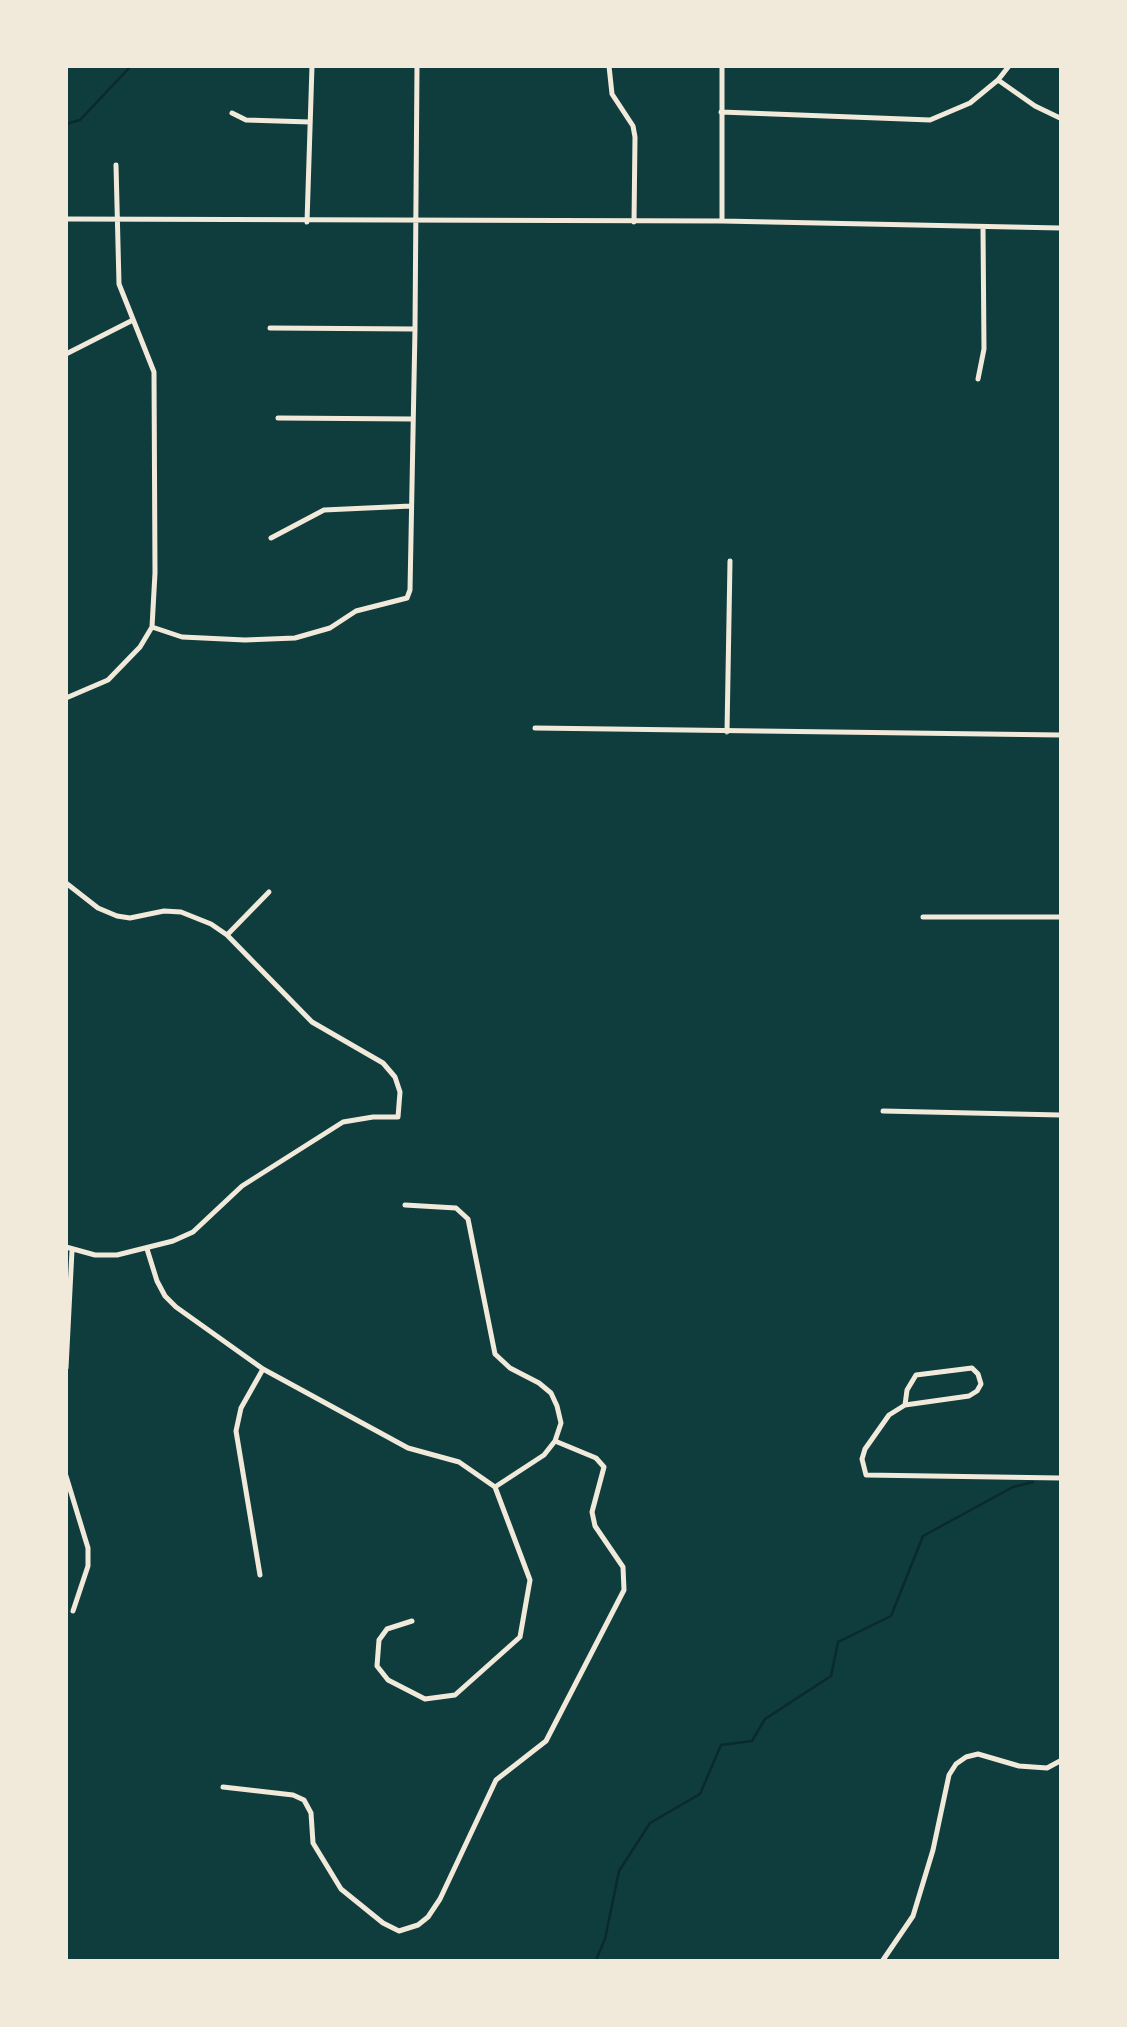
<!DOCTYPE html>
<html>
<head>
<meta charset="utf-8">
<style>
  body { margin:0 }
  #map { position:relative; width:1127px; height:2027px; overflow:hidden; background:#0f3d3e; font-family:"Public Sans",sans-serif }
  canvas { display:block }
  .frame { position:absolute; inset:0; border:68px solid #f1e9da; pointer-events:none }
</style>
</head>
<body>
<div id="map">
<canvas width="1127" height="2027"></canvas>
<div class="frame"></div>
</div>
<script>
const ctx = document.querySelector('canvas').getContext('2d');
ctx.lineJoin = 'round';
const poly = rows => new Path2D(rows.map(r => 'M' + r).join(''));
function stroke(path, color, width, dash) { ctx.strokeStyle = color; ctx.lineWidth = width; ctx.lineCap = dash ? 'butt' : 'round'; ctx.setLineDash(dash || []); ctx.stroke(path); }
const stream = poly([
  [66,124,80,120,131,66],
  [596,1960,605,1939,619,1871,650,1823,700,1794,721,1745,752,1741,765,1719,831,1676,838,1642,891,1616,923,1536,1013,1487,1033,1482]
]);
const minor = poly([
  [609,66,612,94,633,126,635,137,634,222],
  [722,66,722,221],
  [998,80,1035,106,1060,118],
  [721,112,930,120,970,103,998,80,1009,66],
  [232,113,246,120,310,122],
  [66,219,722,221,1060,228],
  [307,222,312,66],
  [270,328,415,329],
  [66,354,133,320],
  [978,379,984,349,983,227],
  [278,418,413,419],
  [271,538,324,510,411,506],
  [152,627,182,637,245,640,295,638,330,628,356,611,407,598,410,590,415,329,417,66],
  [66,698,108,680,140,647,152,627,155,573,154,372,119,284,116,165],
  [535,728,1060,735],
  [727,732,730,561],
  [66,883,98,908,117,916,130,918,164,911,181,912,211,924,227,935,312,1022,383,1063,395,1077,400,1092,398,1117,373,1117,343,1122,242,1186,193,1232,173,1241,117,1255,95,1255,66,1247],
  [923,917,1060,917],
  [227,935,269,892],
  [883,1111,1060,1115],
  [405,1205,456,1208,468,1219,495,1354,510,1368,539,1383,551,1393,557,1406,561,1423,555,1441,544,1455,495,1487],
  [147,1249,157,1281,165,1296,176,1307,263,1369,408,1448,459,1462,495,1487,530,1580,520,1637,455,1695,425,1699,388,1680,377,1666,379,1640,387,1629,412,1621],
  [66,1368,72,1250],
  [905,1405,907,1390,916,1375,972,1368,978,1374,981,1384,977,1391,969,1396,905,1405,889,1415,865,1449,862,1459,866,1475,1060,1478],
  [66,1476,88,1548,88,1566,73,1611],
  [260,1575,236,1431,241,1408,263,1369],
  [223,1787,293,1795,304,1800,311,1813,313,1843,341,1889,383,1923,399,1931,418,1925,428,1917,440,1899,496,1780,546,1741,624,1590,623,1567,595,1526,592,1512,604,1467,596,1458,555,1441],
  [883,1960,913,1916,933,1850,949,1775,956,1764,966,1757,978,1754,1019,1766,1047,1768,1060,1761]
]);
stroke(stream, '#0a2a2b', 2.5);
stroke(minor, '#f1e9da', 5);
</script>
</body>
</html>
